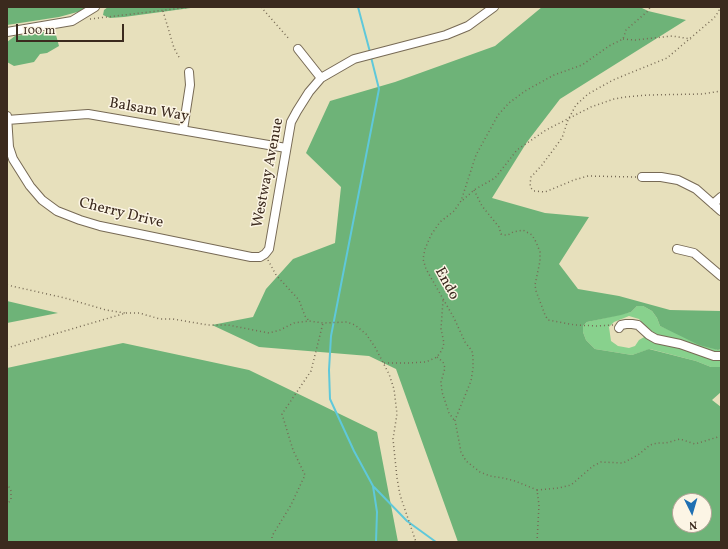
<!DOCTYPE html>
<html>
<head>
<meta charset="utf-8">
<style>
  body { margin:0 }
  #map { position:relative; width:728px; height:549px; overflow:hidden; background:#e7e0bc; font-family:Vollkorn,serif }
  canvas { display:block }
  .frame { position:absolute; inset:0; border:8px solid #3b2a1e; pointer-events:none }
  .north { position:absolute; left:672px; top:493px; width:40px; height:40px; box-sizing:border-box; background:#fcf5e5; border:1px solid #afa495; border-radius:50%; rotate:175deg; font-size:11px; font-weight:700; line-height:16px; text-align:center; color:#3b2a1e }
  .north::after { content:''; display:block; margin:auto; width:14px; height:18px; background:#1f6fb2; clip-path:polygon(50% 0,100% 100%,50% 72%,0 100%) }
  .scale { position:absolute; left:16px; top:24px; width:108px; height:18px; box-sizing:border-box; border:2px solid #3b2a1e; border-top:0; padding-left:5px; font-size:12px; line-height:14px; white-space:nowrap; color:#3b2a1e; -webkit-text-stroke:3px #fcf5e5; paint-order:stroke }
</style>
</head>
<body>
<div id="map">
<canvas width="728" height="549"></canvas>
<div class="frame"></div>
<div class="north">N</div>
<div class="scale">100 m</div>
</div>
<script>
const ctx = document.querySelector('canvas').getContext('2d');
ctx.lineJoin = 'round';
function paint(path, color) { ctx.fillStyle = color; ctx.fill(path, 'evenodd'); }
const poly = rows => new Path2D(rows.map(r => 'M' + r).join(''));
function stroke(path, color, width, dash) { ctx.strokeStyle = color; ctx.lineWidth = width; ctx.lineCap = dash ? 'butt' : 'round'; ctx.setLineDash(dash || []); ctx.stroke(path); }
function drawText(font, color, halo, rows, align = 'center') {
  ctx.font = font + ' Vollkorn,serif'; ctx.lineWidth = 3; ctx.setLineDash([]); ctx.textBaseline = 'middle'; ctx.strokeStyle = halo; ctx.fillStyle = color; for (const [text, x, y, turn = 0] of rows) {
    ctx.save(); ctx.translate(x, y); ctx.rotate((+turn || 0) * Math.PI / 180); ctx.textAlign = isNaN(turn) ? turn : align; if (halo) ctx.strokeText(text, 0, 0); ctx.fillText(text, 0, 0); ctx.restore();
  }
}
const green = poly([
  [637,306,643,306,652,311,657,318,660,326,718,350,721,349,721,353,716,353,651,334,639,319,629,316,614,322,609,327,611,341,618,346,629,348,635,346,639,340,646,336,679,346,709,358,721,360,721,367,711,367,696,361,650,349,632,355,595,349,586,340,583,332,583,326,587,322,631,312]
]);
const forest = poly([
  [7,7,86,7,81,11,59,17,7,25],
  [108,7,198,7,124,17,110,18,103,15,104,10],
  [542,7,640,7,648,11,686,20,560,99,527,142,492,198,545,213,589,217,559,264,578,289,619,296,670,310,721,311,721,349,718,350,699,345,660,326,657,318,652,311,643,306,637,306,631,312,621,315,587,322,583,326,583,332,586,340,595,349,632,355,649,349,696,361,711,367,721,367,721,392,712,400,721,407,721,542,458,542,396,369,369,356,259,347,212,325,253,317,266,289,293,259,335,243,341,187,306,153,330,101,395,82,495,46],
  [680,501,704,501,704,525,680,525],
  [43,32,56,35,59,46,47,53,40,54,34,62,14,66,7,62,7,42,15,36],
  [7,301,58,313,7,323],
  [123,343,249,370,377,432,398,542,7,542,7,368]
]);
const stream = poly([
  [358,7,370,52],
  [371,57,379,89,331,336,329,370,330,399,354,451,373,486,377,512,376,542],
  [374,487,407,521,436,542]
]);
const path = poly([
  [261,7,289,39],
  [163,11,174,48,180,59],
  [90,19,191,7],
  [623,39,635,40,672,36,691,39],
  [636,177,588,176,574,180,545,192,534,191,531,188,530,184,531,177,542,165,562,138,568,120,576,105,588,94,613,80,667,58,714,18,719,11,719,7],
  [474,190,482,206,499,227,501,234,504,235,508,235,513,232,523,230,532,235,536,242,540,252,540,261,535,285,536,291,545,315,548,320,575,325,598,326,613,325],
  [463,200,474,190,495,178,517,150,546,130,591,107,614,99,625,97,648,95,702,94,721,91],
  [268,260,276,275,299,300,305,316,309,321],
  [7,285,65,298,106,310,125,313],
  [7,348,126,313,139,313,160,319,173,319,208,325,228,325,269,333,280,330,294,323,309,321,323,323,347,322,355,325,366,334,375,347,389,374,394,389,397,414,393,439,397,478,400,495,416,542],
  [437,357,443,362,445,368,441,382,442,392,449,413,454,420],
  [384,363,408,363,426,362,437,357,442,350,444,343,441,329,443,300],
  [7,483,11,491,11,500,7,504],
  [537,490,559,488,571,485,593,466,601,462,623,463,638,455,650,445,657,443,666,443,680,439,695,444,721,436],
  [181,542,187,542],
  [272,542,272,536,291,505,305,475,293,450,282,414,311,371,323,323],
  [537,542,539,505,537,490,515,481,503,478,490,476,480,472,466,461,461,452,455,420,471,381,473,368,473,357,472,351,465,342,454,318,426,269,423,259,425,249,431,235,440,222,454,211,461,201,476,155,498,115,509,103,525,91,554,75,582,65,609,46,623,39,626,30,649,10,650,7]
]);
const minor = poly([
  [7,32,72,21,95,7],
  [298,49,321,78],
  [7,116,9,147,13,159,30,186,42,200,57,211,80,220,100,226,251,257,260,257,265,254,269,249,291,122,297,111,309,92,321,78,354,59,446,35,468,26,494,7],
  [7,120,88,114,286,148],
  [183,130,190,85,189,72],
  [642,177,661,177,678,180,696,189,721,211],
  [713,204,721,197],
  [677,249,694,253,721,276],
  [619,328,621,325,626,324,632,324,638,325,649,335,656,339,680,344,714,356,721,356]
]);
const streetNames = [
  ["Balsam Way",149,111,10],
  ["Westway Avenue",269,173,-79],
  ["Cherry Drive",121,214,14],
  ["Endo",446,284,61]
];
paint(green, '#88d18d');
paint(forest, '#6eb378');
stroke(stream, '#5fc8da', 2);
stroke(minor, '#776a55', 10);
stroke(path, '#776a55', 1.5, [1, 3]);
stroke(minor, '#fff', 8);
drawText('15px', '#3b2a1e', '#fcf5e5', streetNames);
</script>
</body>
</html>
